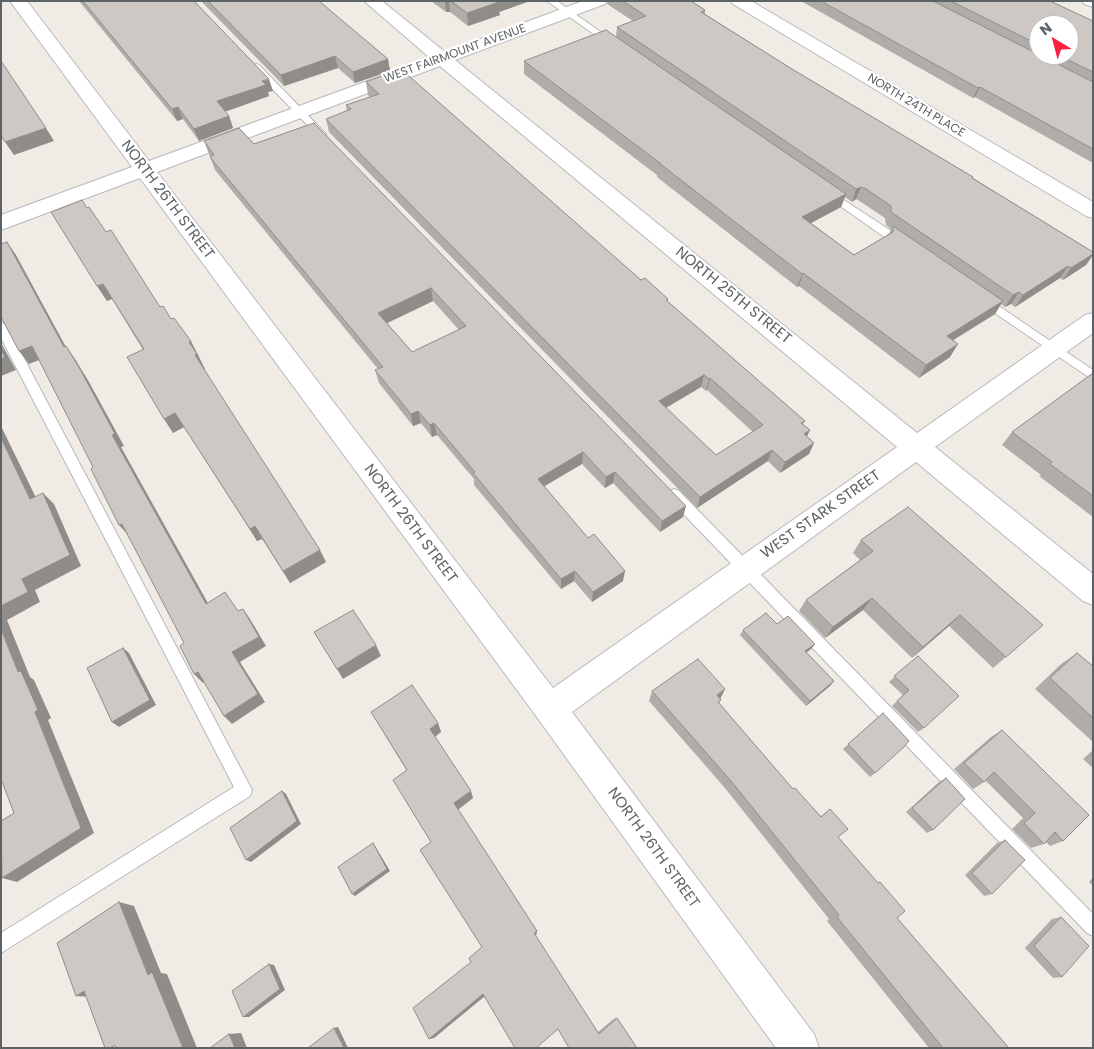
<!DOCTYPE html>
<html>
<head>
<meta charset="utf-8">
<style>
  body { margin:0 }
  #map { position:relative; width:1094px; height:1049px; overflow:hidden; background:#f0ebe4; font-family:Poppins,sans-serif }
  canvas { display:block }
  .frame { position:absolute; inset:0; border:2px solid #5c6367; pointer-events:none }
  .north { position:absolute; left:1029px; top:15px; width:50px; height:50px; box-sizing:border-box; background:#fff; border:1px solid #bec1c2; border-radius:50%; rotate:323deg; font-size:14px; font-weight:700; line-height:20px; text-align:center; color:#5c6367 }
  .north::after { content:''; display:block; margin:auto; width:18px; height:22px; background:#fa213e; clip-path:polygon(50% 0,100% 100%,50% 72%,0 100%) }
</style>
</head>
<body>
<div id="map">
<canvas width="1094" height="1049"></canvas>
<div class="frame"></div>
<div class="north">N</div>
</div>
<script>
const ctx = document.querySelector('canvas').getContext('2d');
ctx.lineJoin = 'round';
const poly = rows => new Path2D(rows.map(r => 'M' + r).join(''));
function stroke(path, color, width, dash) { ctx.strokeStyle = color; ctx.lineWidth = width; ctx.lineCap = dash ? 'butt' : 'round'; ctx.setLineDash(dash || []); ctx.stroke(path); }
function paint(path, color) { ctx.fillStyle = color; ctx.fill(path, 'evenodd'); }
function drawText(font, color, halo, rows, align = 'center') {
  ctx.font = font + ' Poppins,sans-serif'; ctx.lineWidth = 4.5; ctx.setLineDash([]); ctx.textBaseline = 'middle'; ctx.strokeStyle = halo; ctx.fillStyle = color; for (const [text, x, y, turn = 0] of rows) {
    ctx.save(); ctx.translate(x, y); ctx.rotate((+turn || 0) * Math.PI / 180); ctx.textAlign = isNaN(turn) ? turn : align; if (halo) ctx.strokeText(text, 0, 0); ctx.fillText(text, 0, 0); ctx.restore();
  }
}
const service = poly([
  [547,1,557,1,616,43,609,45,547,1],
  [256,64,259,65,326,134,326,138,320,138,253,69,252,67,256,64],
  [827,189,908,242,909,245,908,248,900,248,823,194,823,190,827,189],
  [984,296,1093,370,1093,380,980,303,978,300,980,297,984,296],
  [1,322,7,326,252,790,250,796,1,953,1,933,234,787,1,338,1,322],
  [674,489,679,491,1093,914,1093,936,1087,933,669,499,667,495,669,491,674,489]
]);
const minor = poly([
  [10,1,27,1,149,161,430,58,364,1,382,1,445,52,583,1,607,1,605,4,455,60,917,433,1085,315,1093,313,1093,333,935,447,1093,574,1093,605,1083,601,916,462,572,712,814,1034,819,1048,776,1048,539,720,140,178,1,230,1,215,132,167,10,1],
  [440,66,897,447,553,688,157,172,440,66],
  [731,1,751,1,1093,202,1093,218,1086,216,733,4,731,1],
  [1082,1,1093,1,1093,7,1084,4,1082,1]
]);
const wall = poly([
  [79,1,194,1,273,91,268,92,269,96,225,112,229,116,233,128,199,141,183,119,177,121],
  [201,1,319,1,388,59,390,71,355,83,338,68,284,86],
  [431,1,530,1,499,12,500,15,468,26,450,12,446,12],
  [608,1,691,1,705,10,705,14,792,69,973,177,973,178,1093,252,1093,255,1086,265,1063,280,1060,278,1015,307,1011,304,1005,307,1001,304,995,314,953,340,950,357,919,378,799,286,797,287,657,177,657,175,524,74,524,61,616,37,617,27,633,21,607,4],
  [845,197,852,202,856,199,861,202,885,218,886,225,891,229,889,234,854,255,811,223,841,207],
  [801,1,1050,1,1093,21,1093,163,975,97,973,98],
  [1039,25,1069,55,1039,55],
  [366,82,641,280,668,299,668,302,805,421,803,424,810,430,807,436,814,443,809,454,780,473,768,461,697,508,329,132,326,119,347,111,346,105,370,97,368,95],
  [701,387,706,391,707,390,753,432,716,455,666,408],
  [314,123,683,517,660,532,613,483,605,488,582,464,544,486,623,581,592,602,574,581,561,589,474,485,474,479,437,435,432,437,421,423,413,426,379,383,375,370,378,369,215,170,204,141,254,144],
  [433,301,459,330,412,352,387,323],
  [87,208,106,232,160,307,171,319,199,356,198,356,204,369,326,562,290,583,262,539,257,541,184,427,173,433,143,350,112,299,107,301,51,212],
  [1093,373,1093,517,1039,476,1041,475,1002,445,1012,432],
  [908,507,1006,657,993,668,949,626,912,658,863,610,825,638,799,611,806,600,860,560,853,553,861,540],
  [777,624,815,644,811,649,806,653,834,681,830,686,806,706,740,635,743,630],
  [1077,653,1093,666,1093,742,1035,689,1061,664],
  [918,656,924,728,918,732,892,706,903,695,889,682],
  [725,689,720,699,721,700,719,703,793,789,821,816,830,809,838,837,878,883,880,882,897,918,1009,1048,929,1048,827,921,829,919,725,788,649,701,652,691],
  [371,712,438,723,441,732,435,737,473,798,458,810,537,931,537,934,535,936,598,1032,615,1018,617,1018,637,1048,558,1029,485,996,434,1038,429,1039,471,962,482,947,431,842,407,771],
  [883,713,875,773,870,777,843,749],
  [1002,730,1063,841,1050,846,1046,842,1044,844,1031,848,1012,829,1023,818,986,781,973,789,954,769,991,737],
  [1093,750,1093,768,1083,759],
  [946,778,933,830,927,833,906,812,939,782],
  [1005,840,992,894,984,896,965,875,997,843],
  [1093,877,1093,886,1089,882],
  [1061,917,1062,977,1053,978,1025,948,1052,919]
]);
const shadedWall = poly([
  [445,1,449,1,450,12,446,12],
  [496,1,530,1,499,12,500,15,468,26,467,13],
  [335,56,338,68,284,86,281,75],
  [388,59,390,71,355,83,353,72],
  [269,79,273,91,268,92,269,96,221,113,217,101],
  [980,87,975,97,973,98,978,88],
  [178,107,183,119,177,121,172,109],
  [229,116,233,128,199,141,194,129],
  [46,128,54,141,14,155,5,142],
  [861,187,856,199,852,202,856,189],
  [846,194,841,207,798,230,802,217],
  [7,242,16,255,73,360,64,347],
  [1093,254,1093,255,1086,265,1063,280,1071,268],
  [1068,266,1060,278,1015,307,1023,295],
  [803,273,799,286,797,287,802,274],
  [103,284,112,299,107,301,97,286],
  [431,288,433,301,381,326,378,313],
  [1019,292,1011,304,1005,307,1013,295],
  [1003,301,995,314,939,349,947,336],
  [191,341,205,369,203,369,189,342],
  [1,343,16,370,1,376],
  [958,344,950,357,919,378,926,365],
  [32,346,42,359,29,364,19,351],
  [66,346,75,359,89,382,124,446,121,447,214,614,206,604,112,435],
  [704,375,701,387,657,413,659,401],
  [710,378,707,390,706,391,709,379],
  [418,411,421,423,413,426,411,414],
  [175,413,184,427,173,433,164,419],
  [434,423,437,435,432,437,430,425],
  [1,426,42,510,30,499,1,438],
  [810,430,804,442,804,434],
  [814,443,809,454,780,473,785,462],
  [772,450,768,461,697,508,700,497],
  [583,452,582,464,538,490,538,479],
  [615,472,613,483,605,488,606,477],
  [43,493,54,504,81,566,35,590,40,602,7,620,30,677,34,680,51,718,48,720,94,833,17,882,2,878,81,828,1,629,1,606,22,579],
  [686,506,683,517,660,532,662,521],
  [122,524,129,536,119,525],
  [255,526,262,539,257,541,250,529],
  [320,550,326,562,290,583,283,571],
  [575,571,574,581,561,589,561,579],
  [625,571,623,581,592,602,593,592],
  [872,598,863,610,825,638,833,627],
  [243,609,250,619,266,646,240,662,265,702,232,724,224,716,232,652],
  [960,615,949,626,912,658,923,647],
  [815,644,811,649,801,657,805,651],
  [376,645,381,656,343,679,337,669],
  [123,648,129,653,156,705,119,727,112,722],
  [198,672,207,681,203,683,194,674],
  [834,681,830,686,806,706,810,701],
  [725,689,720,699,717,695],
  [438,723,441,732,433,738,430,729],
  [282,791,286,794,301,824,251,862,246,860],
  [471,791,473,798,457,810,454,803],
  [373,843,375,846,390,871,355,896,352,894],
  [119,902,134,906,161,973,167,974,197,1048,183,1048,148,975],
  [269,964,274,965,285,990,249,1017,243,1017],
  [84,991,93,997,76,996],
  [483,994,486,995,434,1038,429,1039],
  [338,1027,348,1048,344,1048,334,1028],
  [241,1033,247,1048,235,1048,229,1034]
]);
const building = poly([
  [83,1,194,1,269,79,262,81,266,85,217,101,229,116,194,129,178,107,172,109,83,1],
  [208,1,319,1,388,59,353,72,335,56,281,75,208,1],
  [451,1,498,1,499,2,467,13,451,1],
  [623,1,691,1,705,10,701,12,792,69,973,177,972,178,1093,252,1093,254,1071,268,1068,266,1023,295,1019,292,1013,295,891,212,891,206,866,189,861,187,856,189,617,27,646,16,623,1],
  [821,1,933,1,1093,82,1093,149,980,87,978,88,821,1],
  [951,1,1050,1,1093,21,1093,72,1058,55,1069,55,1069,25,1039,25,1039,45,951,1],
  [606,30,846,194,802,217,854,255,893,232,893,226,1003,301,947,336,958,344,926,365,803,273,802,274,659,163,660,163,524,61,606,30],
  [1,61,46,128,5,142,1,135,1,61],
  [401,69,641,280,645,278,668,299,666,300,805,421,801,423,810,430,804,434,814,443,785,462,772,450,700,497,326,119,351,109,346,105,379,94,366,82,401,69],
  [704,375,709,379,710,378,763,425,716,455,659,401,704,375],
  [314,123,686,506,662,521,615,472,606,477,583,452,538,479,588,538,594,534,625,571,593,592,575,571,561,579,473,473,475,472,434,423,430,425,418,411,411,414,375,370,383,367,210,157,214,155,204,141,239,128,254,144,314,123],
  [431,288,466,326,412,352,378,313,431,288],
  [82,200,87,208,89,207,106,232,111,230,160,307,163,306,171,319,174,318,191,341,189,342,197,354,195,355,320,550,283,571,255,526,250,529,175,413,164,419,127,357,144,349,103,284,97,286,51,212,82,200],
  [7,242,64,347,66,346,80,369,115,434,112,435,206,604,225,592,238,611,243,609,259,637,232,652,258,694,224,716,198,672,194,674,180,646,184,643,122,524,119,525,91,469,93,467,32,346,19,351,1,317,1,244,7,242],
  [1,350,5,357,1,359,1,350],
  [1093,373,1093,496,1050,464,1052,462,1012,432,1093,373],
  [1,438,30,499,43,493,70,555,22,579,28,592,1,606,1,438],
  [908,507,1043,625,1006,657,960,615,923,647,872,598,833,627,806,600,873,551,861,540,908,507],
  [353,610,376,645,337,669,314,632,353,610],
  [766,613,777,624,788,616,815,644,805,651,834,681,810,701,743,630,766,613],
  [1,629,18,672,21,671,38,710,35,712,81,828,2,878,1,821,14,813,1,779,1,629],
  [123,648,150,700,112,722,87,668,123,648],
  [1077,653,1093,666,1093,718,1050,678,1077,653],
  [918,656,959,696,924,728,897,701,909,690,894,676,918,656],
  [698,659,725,689,717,695,721,700,718,702,793,789,795,788,821,817,830,809,848,829,838,837,878,883,880,882,905,911,897,918,1009,1048,943,1048,837,917,839,915,731,781,652,691,698,659],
  [412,685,438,723,430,729,471,791,454,803,537,931,534,933,599,1034,617,1018,637,1048,569,1048,558,1029,536,1048,515,1048,483,994,429,1039,413,1008,471,962,469,958,482,947,420,850,431,842,393,780,407,770,371,712,412,685],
  [883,713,909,741,904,747,875,773,848,744,883,713],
  [1002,730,1089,815,1063,841,1055,832,1044,844,1024,823,1035,813,994,772,984,782,964,763,1002,730],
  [946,778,965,799,933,830,912,808,946,778],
  [282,791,297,821,246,860,230,828,282,791],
  [1005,840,1025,860,992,894,972,873,1005,840],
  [373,843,387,869,352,894,338,867,373,843],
  [119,902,148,975,152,972,183,1048,116,1048,115,1045,110,1048,105,1048,84,991,76,996,57,943,119,902],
  [1061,917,1089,946,1062,977,1034,946,1061,917],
  [269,964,280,989,243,1017,232,991,269,964],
  [334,1028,344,1048,308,1048,334,1028],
  [229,1034,235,1048,210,1048,229,1034]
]);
const farStreetnames = [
  ["WEST FAIRMOUNT AVENUE",455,54,-20],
  ["NORTH 24TH PLACE",916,106,31]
];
const streetNames = [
  ["NORTH 26TH STREET",167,200,53],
  ["NORTH 25TH STREET",733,296,39],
  ["WEST STARK STREET",821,515,-35],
  ["NORTH 26TH STREET",410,524,53],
  ["NORTH 26TH STREET",653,848,54]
];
stroke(service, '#b5b9bd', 2);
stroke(minor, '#b5b9bd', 2);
paint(service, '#fff');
paint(minor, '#fff');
paint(wall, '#b0aca8');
paint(shadedWall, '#908c88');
paint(building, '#cdc8c3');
stroke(building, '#908c88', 1);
drawText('12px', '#5c6367', '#fff', farStreetnames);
drawText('15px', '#5c6367', '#fff', streetNames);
</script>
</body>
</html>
